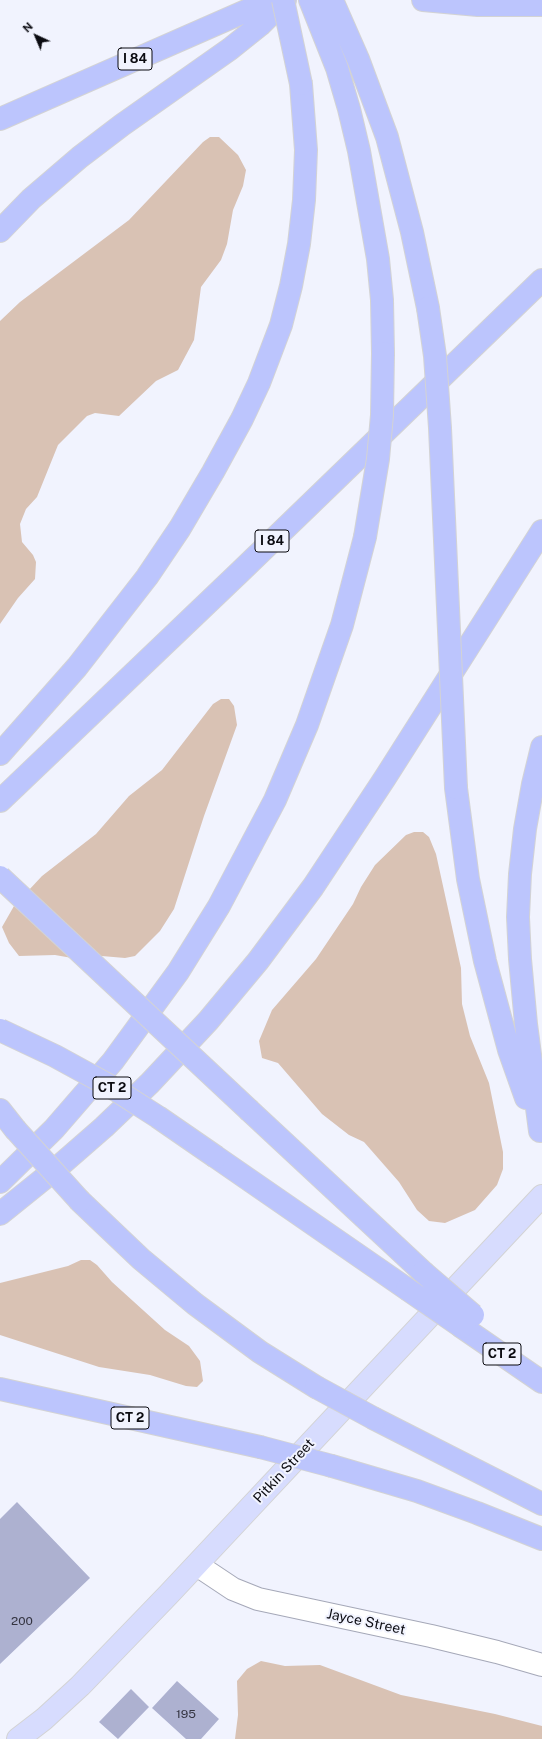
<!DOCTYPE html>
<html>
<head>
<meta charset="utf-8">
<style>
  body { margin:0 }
  #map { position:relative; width:542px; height:1739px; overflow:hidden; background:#f1f3fe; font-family:"Public Sans",sans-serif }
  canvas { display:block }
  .north { position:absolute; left:16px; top:16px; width:40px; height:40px; -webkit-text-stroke:3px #f1f3fe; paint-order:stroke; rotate:316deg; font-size:11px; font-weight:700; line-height:16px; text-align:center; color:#0b0b11 }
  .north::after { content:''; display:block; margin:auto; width:14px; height:18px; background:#0b0b11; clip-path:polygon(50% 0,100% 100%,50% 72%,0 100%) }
</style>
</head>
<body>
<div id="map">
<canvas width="542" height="1739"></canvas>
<div class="north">N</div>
</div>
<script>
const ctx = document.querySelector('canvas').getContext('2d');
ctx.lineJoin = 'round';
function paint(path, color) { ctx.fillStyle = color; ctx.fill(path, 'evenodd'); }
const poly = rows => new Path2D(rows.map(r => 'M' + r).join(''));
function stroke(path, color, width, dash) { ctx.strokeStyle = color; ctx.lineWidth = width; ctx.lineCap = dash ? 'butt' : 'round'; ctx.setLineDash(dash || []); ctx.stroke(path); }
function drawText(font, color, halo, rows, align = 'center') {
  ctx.font = font + ' "Public Sans",sans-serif'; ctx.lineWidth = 4; ctx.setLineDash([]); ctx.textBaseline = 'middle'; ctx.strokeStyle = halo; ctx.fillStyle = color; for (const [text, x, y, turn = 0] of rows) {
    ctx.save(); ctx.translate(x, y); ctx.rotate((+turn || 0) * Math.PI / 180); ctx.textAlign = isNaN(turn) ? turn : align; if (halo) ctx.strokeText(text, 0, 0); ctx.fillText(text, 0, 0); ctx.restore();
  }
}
const green = poly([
  [210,137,219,137,238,155,246,170,243,186,233,210,227,244,221,260,201,287,194,340,178,370,156,381,119,416,95,413,87,416,58,445,37,497,26,509,20,524,22,542,33,555,36,562,35,579,18,598,0,624,0,321,20,302,129,220,203,142],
  [221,699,229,699,234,706,237,725,204,816,174,909,160,931,135,956,125,958,90,955,72,958,55,955,19,956,9,943,2,927,14,906,42,876,96,834,129,796,162,770,213,704],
  [414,832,423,832,429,837,436,854,461,968,462,1004,470,1036,489,1083,503,1152,503,1169,497,1185,475,1210,445,1223,429,1221,417,1210,399,1182,364,1142,349,1135,322,1114,278,1063,262,1058,259,1041,272,1010,316,959,353,904,361,887,375,865,406,835],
  [81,1260,90,1260,97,1265,112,1282,165,1330,189,1346,200,1361,203,1381,197,1387,186,1386,150,1375,99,1367,0,1335,0,1283,68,1266],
  [261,1661,285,1666,320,1665,401,1695,495,1714,542,1726,542,1739,235,1739,238,1715,237,1681,247,1669]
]);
const building = poly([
  [17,1502,90,1578,0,1664,0,1519],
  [177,1681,219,1719,201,1739,186,1739,152,1708],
  [131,1689,149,1707,118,1739,99,1722]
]);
const minor = poly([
  [197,1565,233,1589,258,1599,431,1636,497,1652,542,1665]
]);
const major = poly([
  [18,1739,44,1719,80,1686,168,1595,542,1196]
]);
const highway = poly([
  [310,0,337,68,349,109,359,151,378,259,382,300,383,353],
  [332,0,358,59,387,137,412,232,428,308],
  [423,0,478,5,542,5],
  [0,119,271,0],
  [0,231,31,199,80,157,122,125,230,49,260,25,285,0],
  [0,754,77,667,147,577,180,528,213,472,242,419,259,383,281,325,291,286,299,244,304,200,306,150,301,84],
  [456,788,468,879,485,961,509,1050,526,1098],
  [0,801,241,571,542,280],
  [0,1110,15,1129],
  [250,1111,423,1272],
  [540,1131,526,1024,520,959,518,917,520,874,525,829,533,784,542,747],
  [216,1157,407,1289],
  [0,1182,54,1129,113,1061,178,972,219,906,275,800,307,725,342,625,365,537],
  [80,1201,141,1259,195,1304,260,1352,316,1387],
  [0,1214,57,1168,104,1127,150,1083,208,1021,258,961,313,887,385,778,542,531],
  [462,1327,542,1382],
  [0,1389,260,1447],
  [375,1419,542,1504],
  [332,1466,417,1491,477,1513,542,1539]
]);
const highwayBridge = poly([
  [283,0,301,84],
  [428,308,435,356,440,428,456,788],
  [365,537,378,459,382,415,383,353],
  [0,877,250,1111],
  [0,1030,55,1056,108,1085,158,1117,216,1157],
  [15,1129,80,1201],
  [423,1272,473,1315],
  [407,1289,462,1327],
  [316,1387,375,1419],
  [260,1447,332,1466]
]);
const numberNames = [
  ["200",22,1621],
  ["195",186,1714]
];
const shields = [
  [135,59,34],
  [272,541,34],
  [112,1088,38],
  [502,1354,38],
  [130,1418,38]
];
const shieldNames = [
  ["I 84",135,59],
  ["I 84",272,541],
  ["CT 2",112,1088],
  ["CT 2",502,1354],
  ["CT 2",130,1418]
];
const streetNames = [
  ["Pitkin Street",284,1471,-47],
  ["Jayce Street",366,1622,12]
];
paint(green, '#d9c2b4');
paint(building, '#adb1d0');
stroke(minor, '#a5a8b8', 24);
stroke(major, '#d3d3d4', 24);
stroke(highway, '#d3d3d4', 24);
stroke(minor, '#fff', 22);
stroke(major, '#d7dcfe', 22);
stroke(highway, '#bcc5fd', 22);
stroke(highwayBridge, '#d3d3d4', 24, []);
stroke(highwayBridge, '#bcc5fd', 22);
drawText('12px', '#343441', null, numberNames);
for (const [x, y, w] of shields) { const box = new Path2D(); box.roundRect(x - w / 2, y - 11, w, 22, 3); ctx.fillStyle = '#f1f3fe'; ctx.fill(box); stroke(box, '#0b0b11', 1); }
drawText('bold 13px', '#0b0b11', null, shieldNames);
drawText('14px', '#0b0b11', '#f1f3fe', streetNames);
</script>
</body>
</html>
